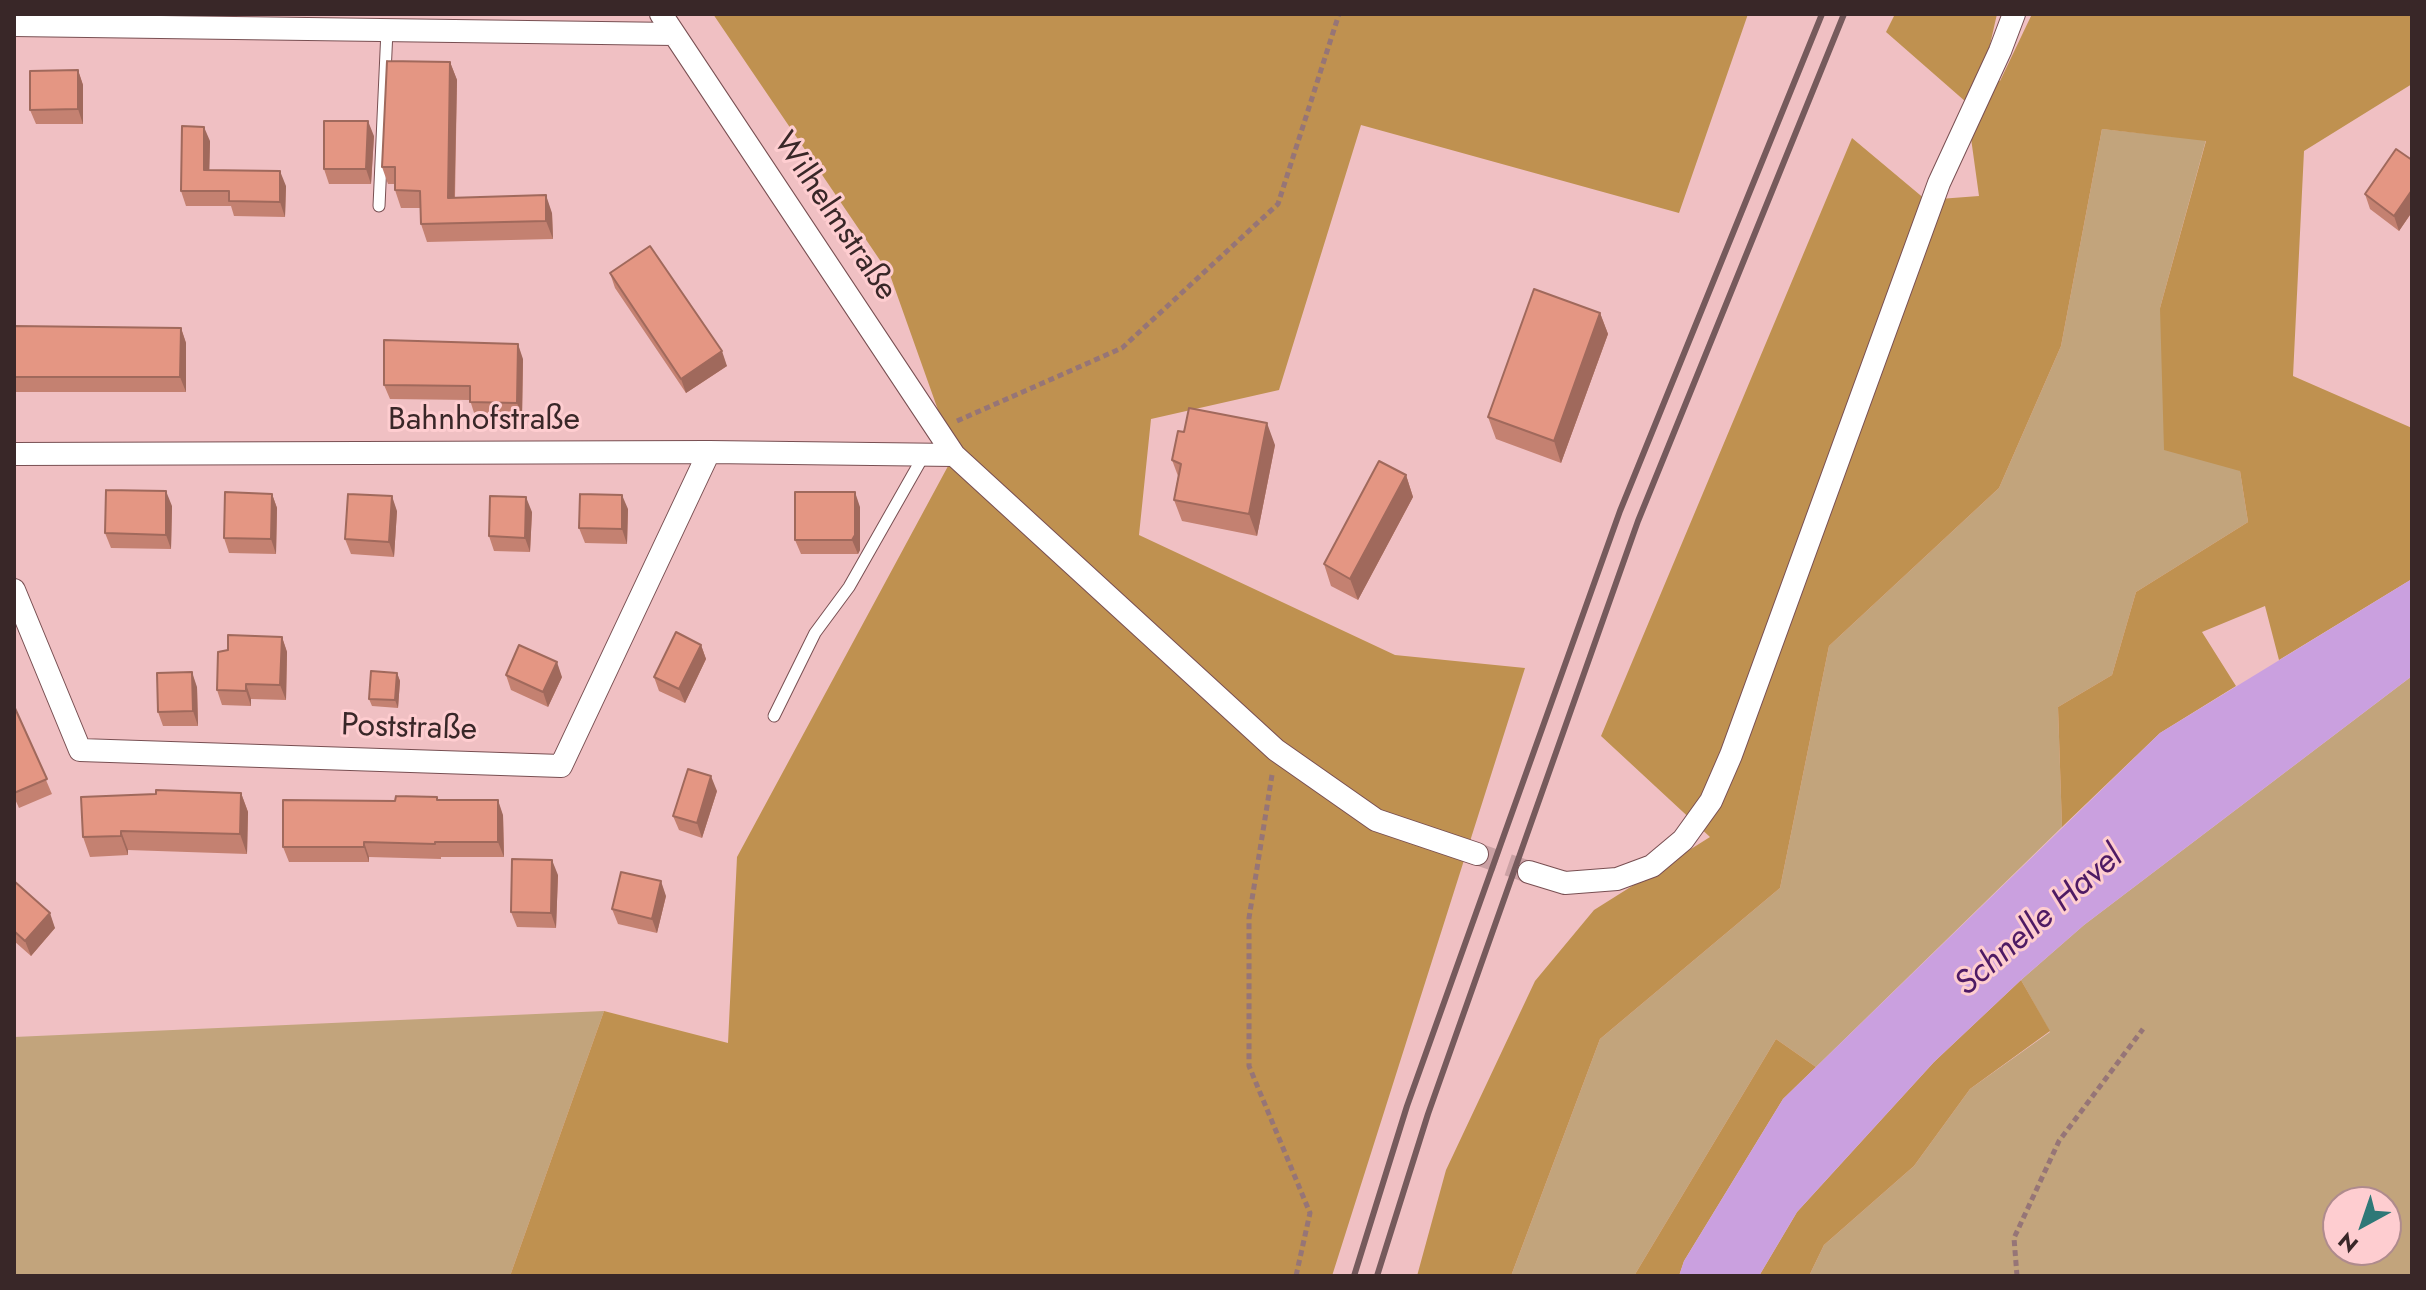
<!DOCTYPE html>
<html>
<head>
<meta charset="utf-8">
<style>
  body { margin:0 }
  #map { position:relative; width:2426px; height:1290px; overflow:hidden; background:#f0c0c3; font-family:Jost,sans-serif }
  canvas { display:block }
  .frame { position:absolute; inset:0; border:16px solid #392728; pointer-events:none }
  .north { position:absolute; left:2322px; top:1186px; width:80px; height:80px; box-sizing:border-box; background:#fecdd0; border:2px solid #af8b8d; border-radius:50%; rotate:220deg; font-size:22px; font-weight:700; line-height:32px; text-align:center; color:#392728 }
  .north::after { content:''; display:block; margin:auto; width:28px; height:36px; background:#2e7877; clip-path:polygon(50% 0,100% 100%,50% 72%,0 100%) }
</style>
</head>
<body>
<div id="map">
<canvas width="2426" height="1290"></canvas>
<div class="frame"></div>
<div class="north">N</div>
</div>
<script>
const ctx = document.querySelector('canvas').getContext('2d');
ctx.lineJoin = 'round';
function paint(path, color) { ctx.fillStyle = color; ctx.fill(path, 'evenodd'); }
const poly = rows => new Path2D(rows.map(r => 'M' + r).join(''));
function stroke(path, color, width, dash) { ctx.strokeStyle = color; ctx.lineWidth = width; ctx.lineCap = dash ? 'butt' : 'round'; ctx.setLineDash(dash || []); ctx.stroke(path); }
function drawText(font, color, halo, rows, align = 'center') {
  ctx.font = font + ' Jost,sans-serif'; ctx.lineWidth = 6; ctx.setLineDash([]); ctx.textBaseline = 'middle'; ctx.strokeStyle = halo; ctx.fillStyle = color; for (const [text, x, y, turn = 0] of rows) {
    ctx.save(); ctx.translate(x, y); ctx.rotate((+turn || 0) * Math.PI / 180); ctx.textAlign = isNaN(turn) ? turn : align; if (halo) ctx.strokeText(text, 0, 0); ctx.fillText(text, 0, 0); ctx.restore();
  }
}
const green = poly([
  [2102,129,2206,140,2160,308,2240,471,2248,522,2136,592,2112,675,2058,707,2062,827,1816,1067,1776,1039,1634,1276,1511,1276,1600,1039,1780,888,1829,646,1999,488,2061,346],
  [2412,676,2412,1276,1809,1276,1824,1245,1914,1166,1970,1089,2050,1032,2021,980,2084,925],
  [2338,1202,2386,1202,2386,1250,2338,1250],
  [604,1011,510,1276,14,1276,14,1037]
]);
const forest = poly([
  [713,14,1748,14,1679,213,1361,125,1279,390,1151,419,1139,535,1395,655,1525,668,1332,1276,510,1276,604,1011,728,1043,737,857,954,455,890,275],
  [1895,14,1997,14,1984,71,2000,81,2032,14,2412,14,2412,84,2304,151,2293,376,2412,428,2412,579,2279,660,2265,606,2202,632,2236,686,2160,733,2062,827,2058,707,2112,675,2136,592,2248,522,2240,471,2164,450,2160,308,2206,141,2102,129,2061,346,1999,488,1829,646,1780,888,1600,1039,1511,1276,1417,1276,1446,1170,1535,981,1594,910,1710,837,1601,736,1852,138,1926,200,1979,196,1966,102,1886,32],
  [2021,980,2050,1031,1970,1089,1914,1166,1824,1245,1809,1276,1759,1276,1797,1212,1934,1062],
  [1776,1039,1816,1067,1783,1099,1684,1261,1679,1276,1634,1276]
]);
const water = poly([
  [2412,579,2412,676,2084,925,2021,980,1934,1062,1797,1212,1759,1276,1679,1276,1684,1261,1783,1099,2160,733]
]);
const minorTunnel = poly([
  [1477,854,1529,872]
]);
const path = poly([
  [957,421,1122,348,1278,204,1339,14],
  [1272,775,1249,918,1249,1066,1310,1213,1296,1276],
  [2017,1276,2014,1238,2059,1141,2143,1029]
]);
const service = poly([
  [379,206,387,30],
  [774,716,815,633,849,587,924,455]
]);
const minor = poly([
  [661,14,954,455,1276,750,1376,820,1477,854],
  [14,25,674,34],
  [14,454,709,452,954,455],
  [14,590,80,750,561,766,709,452],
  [1529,872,1565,883,1617,879,1652,866,1683,840,1711,801,1731,755,1939,183,2000,51,2014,14]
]);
const rail = poly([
  [1354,1276,1407,1106,1620,511,1822,14],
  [1377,1276,1428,1114,1638,521,1844,14]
]);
const wall = poly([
  [450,62,457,80,455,198,552,213,553,239,427,242,421,224,421,208,401,208,395,190,395,184,388,184,382,167],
  [78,70,83,85,83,124,36,124,30,110],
  [374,136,371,184,329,184,324,169],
  [210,141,209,170,286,186,285,217,234,216,231,206,186,206,181,191],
  [2412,160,2412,212,2399,231,2370,209,2365,194],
  [610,273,727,366,686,393,615,288],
  [1600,313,1608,334,1561,463,1496,439,1488,417],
  [14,326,181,328,186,343,186,392,14,392],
  [523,359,522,417,475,416,470,400,390,399,384,385],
  [1275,445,1257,536,1182,521,1174,500,1178,476,1172,460],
  [1406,475,1413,497,1358,600,1331,586,1324,564],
  [272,494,277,508,276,554,229,553,224,538],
  [172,506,171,549,111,548,105,533],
  [860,507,860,550,858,554,801,554,795,540],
  [628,509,627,544,585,543,579,528],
  [397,511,394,557,351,554,345,539],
  [532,512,530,552,494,551,489,536],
  [282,637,287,652,286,700,251,699,251,706,222,705,217,690],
  [701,645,706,659,685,703,659,691,654,677],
  [397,673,400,681,398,708,372,706,369,699],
  [506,675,562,677,548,707,511,690],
  [197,687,198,726,163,726,158,712],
  [14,706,52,794,19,808,14,797],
  [717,791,702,838,679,830,673,816],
  [241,793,248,812,247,854,128,850,128,855,90,857,83,837],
  [438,800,503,815,504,857,441,857,441,859,369,857,369,862,289,862,283,847],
  [558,875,556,928,517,927,511,912],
  [14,881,55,928,31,956,14,941],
  [666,896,657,933,618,924,612,909]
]);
const shadedWall = poly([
  [450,62,457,80,454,215,448,198],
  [78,70,83,85,83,124,78,109],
  [368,121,374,136,371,184,366,169],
  [204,127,210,141,209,185,204,170],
  [280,171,286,186,285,217,280,202],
  [2412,190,2412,212,2399,231,2394,216],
  [546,195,552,213,553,239,546,221],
  [1600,313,1608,334,1561,463,1554,441],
  [181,328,186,343,186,392,180,377],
  [518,344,523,359,522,417,517,403],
  [722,351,727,366,686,393,681,379],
  [1267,423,1275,445,1257,536,1249,514],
  [1406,475,1413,497,1358,600,1350,579],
  [166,491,172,506,171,549,166,535],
  [855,492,860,507,860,550,858,554,852,540],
  [272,494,277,508,276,554,271,539],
  [622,495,628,509,627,544,622,529],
  [392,496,397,511,394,557,389,542],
  [526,497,532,512,530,552,525,538],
  [282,637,287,652,286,700,280,685],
  [701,645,706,659,685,703,679,689],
  [557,662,562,677,548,707,543,692],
  [192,672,197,687,198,726,193,711],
  [397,673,400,681,398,708,395,700],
  [246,684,251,699,251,706,246,691],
  [711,776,717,791,702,838,697,823],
  [241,793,248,812,247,854,240,834],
  [498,800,503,815,504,857,498,842],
  [121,831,128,850,128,855,121,836],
  [364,842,369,857,369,862,364,847],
  [552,860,558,875,556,928,551,913],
  [661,881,666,896,657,933,652,919],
  [50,913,55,928,31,956,25,941]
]);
const building = poly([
  [387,61,450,62,448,198,546,195,546,221,421,224,420,191,395,190,395,167,382,167,387,61],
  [78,70,78,109,30,110,30,71,78,70],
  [324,121,368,121,366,169,324,169,324,121],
  [182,126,204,127,204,170,280,171,280,202,229,201,229,191,181,191,182,126],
  [2396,149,2412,160,2412,190,2394,216,2365,194,2396,149],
  [650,246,722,351,681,379,610,273,650,246],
  [1534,289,1600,313,1554,441,1488,417,1534,289],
  [14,326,181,328,180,377,14,377,14,326],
  [384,340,518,344,517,403,470,402,470,386,384,385,384,340],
  [1189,408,1267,423,1249,514,1174,500,1181,464,1172,460,1178,431,1184,432,1189,408],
  [1379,461,1406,475,1350,579,1324,564,1379,461],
  [106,490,166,491,166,535,105,533,106,490],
  [225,492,272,494,271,539,224,538,225,492],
  [795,492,855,492,855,535,852,540,795,540,795,492],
  [348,494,392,496,389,542,345,539,348,494],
  [580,494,622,495,622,529,579,528,580,494],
  [490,496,526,497,525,538,489,536,490,496],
  [676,632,701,645,679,689,654,677,676,632],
  [228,635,282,637,280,685,246,684,246,691,217,690,218,652,228,650,228,635],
  [519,645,557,662,543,692,506,675,519,645],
  [371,671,397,673,395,700,369,699,371,671],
  [192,672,193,711,158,712,157,673,192,672],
  [14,706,47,779,14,793,14,706],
  [688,769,711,776,697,823,673,816,688,769],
  [156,790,241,793,240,834,121,831,121,836,83,837,81,797,156,794,156,790],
  [396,796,437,797,437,800,498,800,498,842,435,842,435,844,364,842,364,847,283,847,283,800,395,801,396,796],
  [512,859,552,860,551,913,511,912,512,859],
  [621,872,661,881,652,919,612,909,621,872],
  [14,881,50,913,25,941,14,931,14,881]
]);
const streetNames = [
  ["Wilhelmstraße",834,217,56],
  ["Bahnhofstraße",484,421],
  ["Poststraße",409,729,2]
];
const waterNames = [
  ["Schnelle Havel",2040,922,-41]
];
paint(green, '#c2a47c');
paint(forest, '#bf9150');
paint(water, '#caa0df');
stroke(minorTunnel, '#cba1a4', 22, [22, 11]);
stroke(service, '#784f52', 13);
stroke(minor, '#784f52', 24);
stroke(path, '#967577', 5, [6, 4]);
stroke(service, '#fff', 11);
stroke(minor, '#fff', 22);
stroke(rail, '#765a5c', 6);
paint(wall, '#c48171');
paint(shadedWall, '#a0695c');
paint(building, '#e49683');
stroke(building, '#a0695c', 2);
drawText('32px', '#392728', '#fecdd0', streetNames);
drawText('italic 34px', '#4e1a64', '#fecdd0', waterNames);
</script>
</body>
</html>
